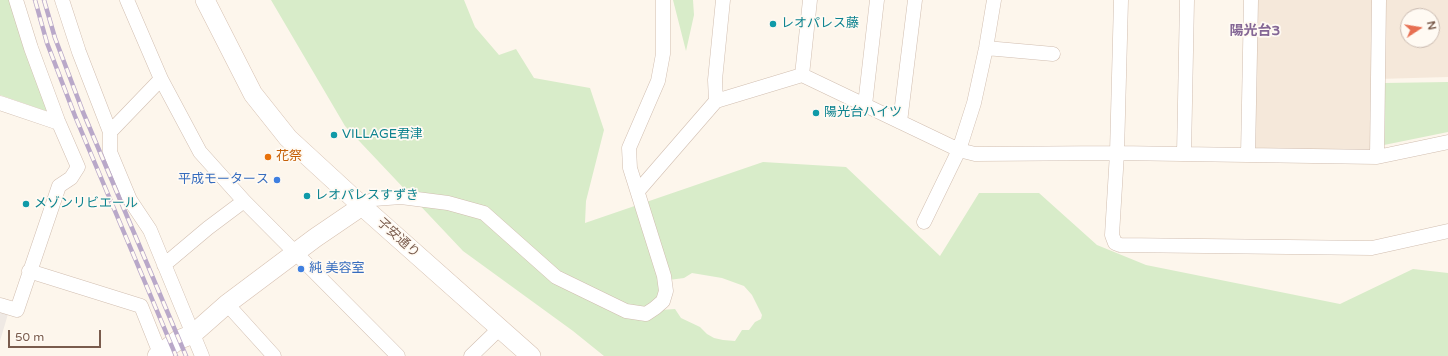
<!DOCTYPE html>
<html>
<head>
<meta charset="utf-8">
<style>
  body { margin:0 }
  #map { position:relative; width:1448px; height:356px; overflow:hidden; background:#fdf6ec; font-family:"Varela Round",sans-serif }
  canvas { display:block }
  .north { position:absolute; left:1400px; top:8px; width:40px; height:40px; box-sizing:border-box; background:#fffaf3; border:1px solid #cabbb1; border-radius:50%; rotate:78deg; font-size:11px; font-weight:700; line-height:16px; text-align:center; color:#7a5c4d }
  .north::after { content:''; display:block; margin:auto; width:14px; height:18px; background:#e76f51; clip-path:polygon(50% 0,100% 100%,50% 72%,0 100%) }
  .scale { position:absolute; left:8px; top:330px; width:93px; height:18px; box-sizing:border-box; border:2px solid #7a5c4d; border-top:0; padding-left:5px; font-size:12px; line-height:14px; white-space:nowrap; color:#7a5c4d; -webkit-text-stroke:3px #fffaf3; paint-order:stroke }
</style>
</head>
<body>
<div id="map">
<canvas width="1448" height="356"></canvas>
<div class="north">N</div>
<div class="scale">50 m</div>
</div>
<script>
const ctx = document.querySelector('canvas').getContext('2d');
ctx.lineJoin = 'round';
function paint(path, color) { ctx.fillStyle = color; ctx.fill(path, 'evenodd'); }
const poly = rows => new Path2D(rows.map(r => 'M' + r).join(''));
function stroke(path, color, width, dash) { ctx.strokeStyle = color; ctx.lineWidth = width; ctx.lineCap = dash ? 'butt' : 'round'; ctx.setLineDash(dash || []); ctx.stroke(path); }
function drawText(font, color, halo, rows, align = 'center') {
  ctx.font = font + ' "Varela Round","Noto Sans JP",sans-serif'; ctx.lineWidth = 3.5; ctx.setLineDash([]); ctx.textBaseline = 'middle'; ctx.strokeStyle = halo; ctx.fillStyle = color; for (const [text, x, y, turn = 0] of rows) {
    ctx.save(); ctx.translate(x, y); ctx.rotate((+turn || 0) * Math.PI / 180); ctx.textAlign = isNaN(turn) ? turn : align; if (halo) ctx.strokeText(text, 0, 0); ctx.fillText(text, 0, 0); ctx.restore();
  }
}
const residential = poly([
  [1251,0,1448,0,1448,77,1378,79,1377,157,1248,155],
  [1408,16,1432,16,1432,40,1408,40]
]);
const industrial = poly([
  [0,310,8,314,0,341]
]);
const green = poly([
  [0,0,12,0,50,108,46,111,0,95],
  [271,0,464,0,475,27,499,55,516,49,534,78,590,88,604,130,586,201,585,223,763,162,846,167,940,256,979,193,1039,193,1097,245,1146,265,1340,304,1413,269,1448,273,1448,356,604,356,573,331,463,251,345,126],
  [692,273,722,278,744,286,752,295,762,315,761,319,755,322,749,330,742,330,735,341,723,340,714,338,707,334,700,327,681,318,675,309,661,310,665,290,669,280,684,278],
  [673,0,693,0,694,15,686,51],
  [1448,82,1448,132,1384,145,1384,83]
]);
const street = poly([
  [62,0,79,52,110,132,110,152,130,200,150,230,202,356],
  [127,0,161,79,200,152,244,201,398,356],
  [1121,0,1117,153,1112,235,1115,243,1120,245,1372,248,1448,231],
  [986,48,1053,54],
  [802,75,810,0],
  [716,101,715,80,723,0],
  [0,103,59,123],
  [865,105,877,0],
  [900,122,915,0],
  [110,132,161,79],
  [1184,154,1187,0],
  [1248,155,1251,0],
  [1377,157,1379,0],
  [638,191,716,101,802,75,959,150,975,154,1117,153,1377,157,1448,142],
  [362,206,374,199,401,197,448,203,484,213,556,277,626,311,646,314,655,308,663,301,666,291,664,276,630,168,629,148,658,81,663,54,663,0],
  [924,222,959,150,974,103,986,48,994,0],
  [164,265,208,228,244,201],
  [29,271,141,306,161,356],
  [227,304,274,356],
  [0,305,17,310,59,186,71,178,78,167,58,121,31,48,16,0],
  [471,356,500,328]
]);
const secondary = poly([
  [205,0,253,94,288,138,362,206,531,356],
  [157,356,178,340,193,334,227,304,315,238,362,206]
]);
const rail = poly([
  [35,0,47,43,75,116,176,356],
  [44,0,55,38,83,112,186,356]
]);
const markers = [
  [773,24,4,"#0f9aa8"],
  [816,113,4,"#0f9aa8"],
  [334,135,4,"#0f9aa8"],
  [268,157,4,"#e8710a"],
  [277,180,4,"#3f7fe0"],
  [307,196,4,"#0f9aa8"],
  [26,204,4,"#0f9aa8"],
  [301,269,4,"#3f7fe0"]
];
const cultureNames = [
  ["レオパレス藤",781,24],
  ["陽光台ハイツ",824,113],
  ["VILLAGE君津",342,135],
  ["レオパレスすずき",315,196],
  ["メゾンリビエール",34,204]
];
const foodNames = [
  ["花祭",276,157]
];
const shopNames = [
  ["平成モータース",269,180],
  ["純 美容室",309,269,"left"]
];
const streetNames = [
  ["子安通り",398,238,42]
];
const neighbourhoodNames = [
  ["陽光台3",1255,31]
];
paint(residential, '#f5e8da');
paint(industrial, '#efe9e4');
paint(green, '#d8ecc9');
stroke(street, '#d1beb0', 15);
stroke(secondary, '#d6c0b0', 20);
stroke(street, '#fff', 14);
stroke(secondary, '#fff', 19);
stroke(rail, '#b9a8c9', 4.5);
stroke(rail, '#fffaf3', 3, [9]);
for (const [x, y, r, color] of markers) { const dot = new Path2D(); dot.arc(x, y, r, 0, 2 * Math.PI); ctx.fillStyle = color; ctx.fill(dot); stroke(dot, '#fffaf3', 1.5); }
drawText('13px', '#0d838f', '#fffaf3', cultureNames, 'left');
drawText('13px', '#c56008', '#fffaf3', foodNames, 'left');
drawText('13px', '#366cbe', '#fffaf3', shopNames, 'right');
drawText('13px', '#7a5c4d', '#fffaf3', streetNames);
drawText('bold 14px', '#846695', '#fffaf3', neighbourhoodNames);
</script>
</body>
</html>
